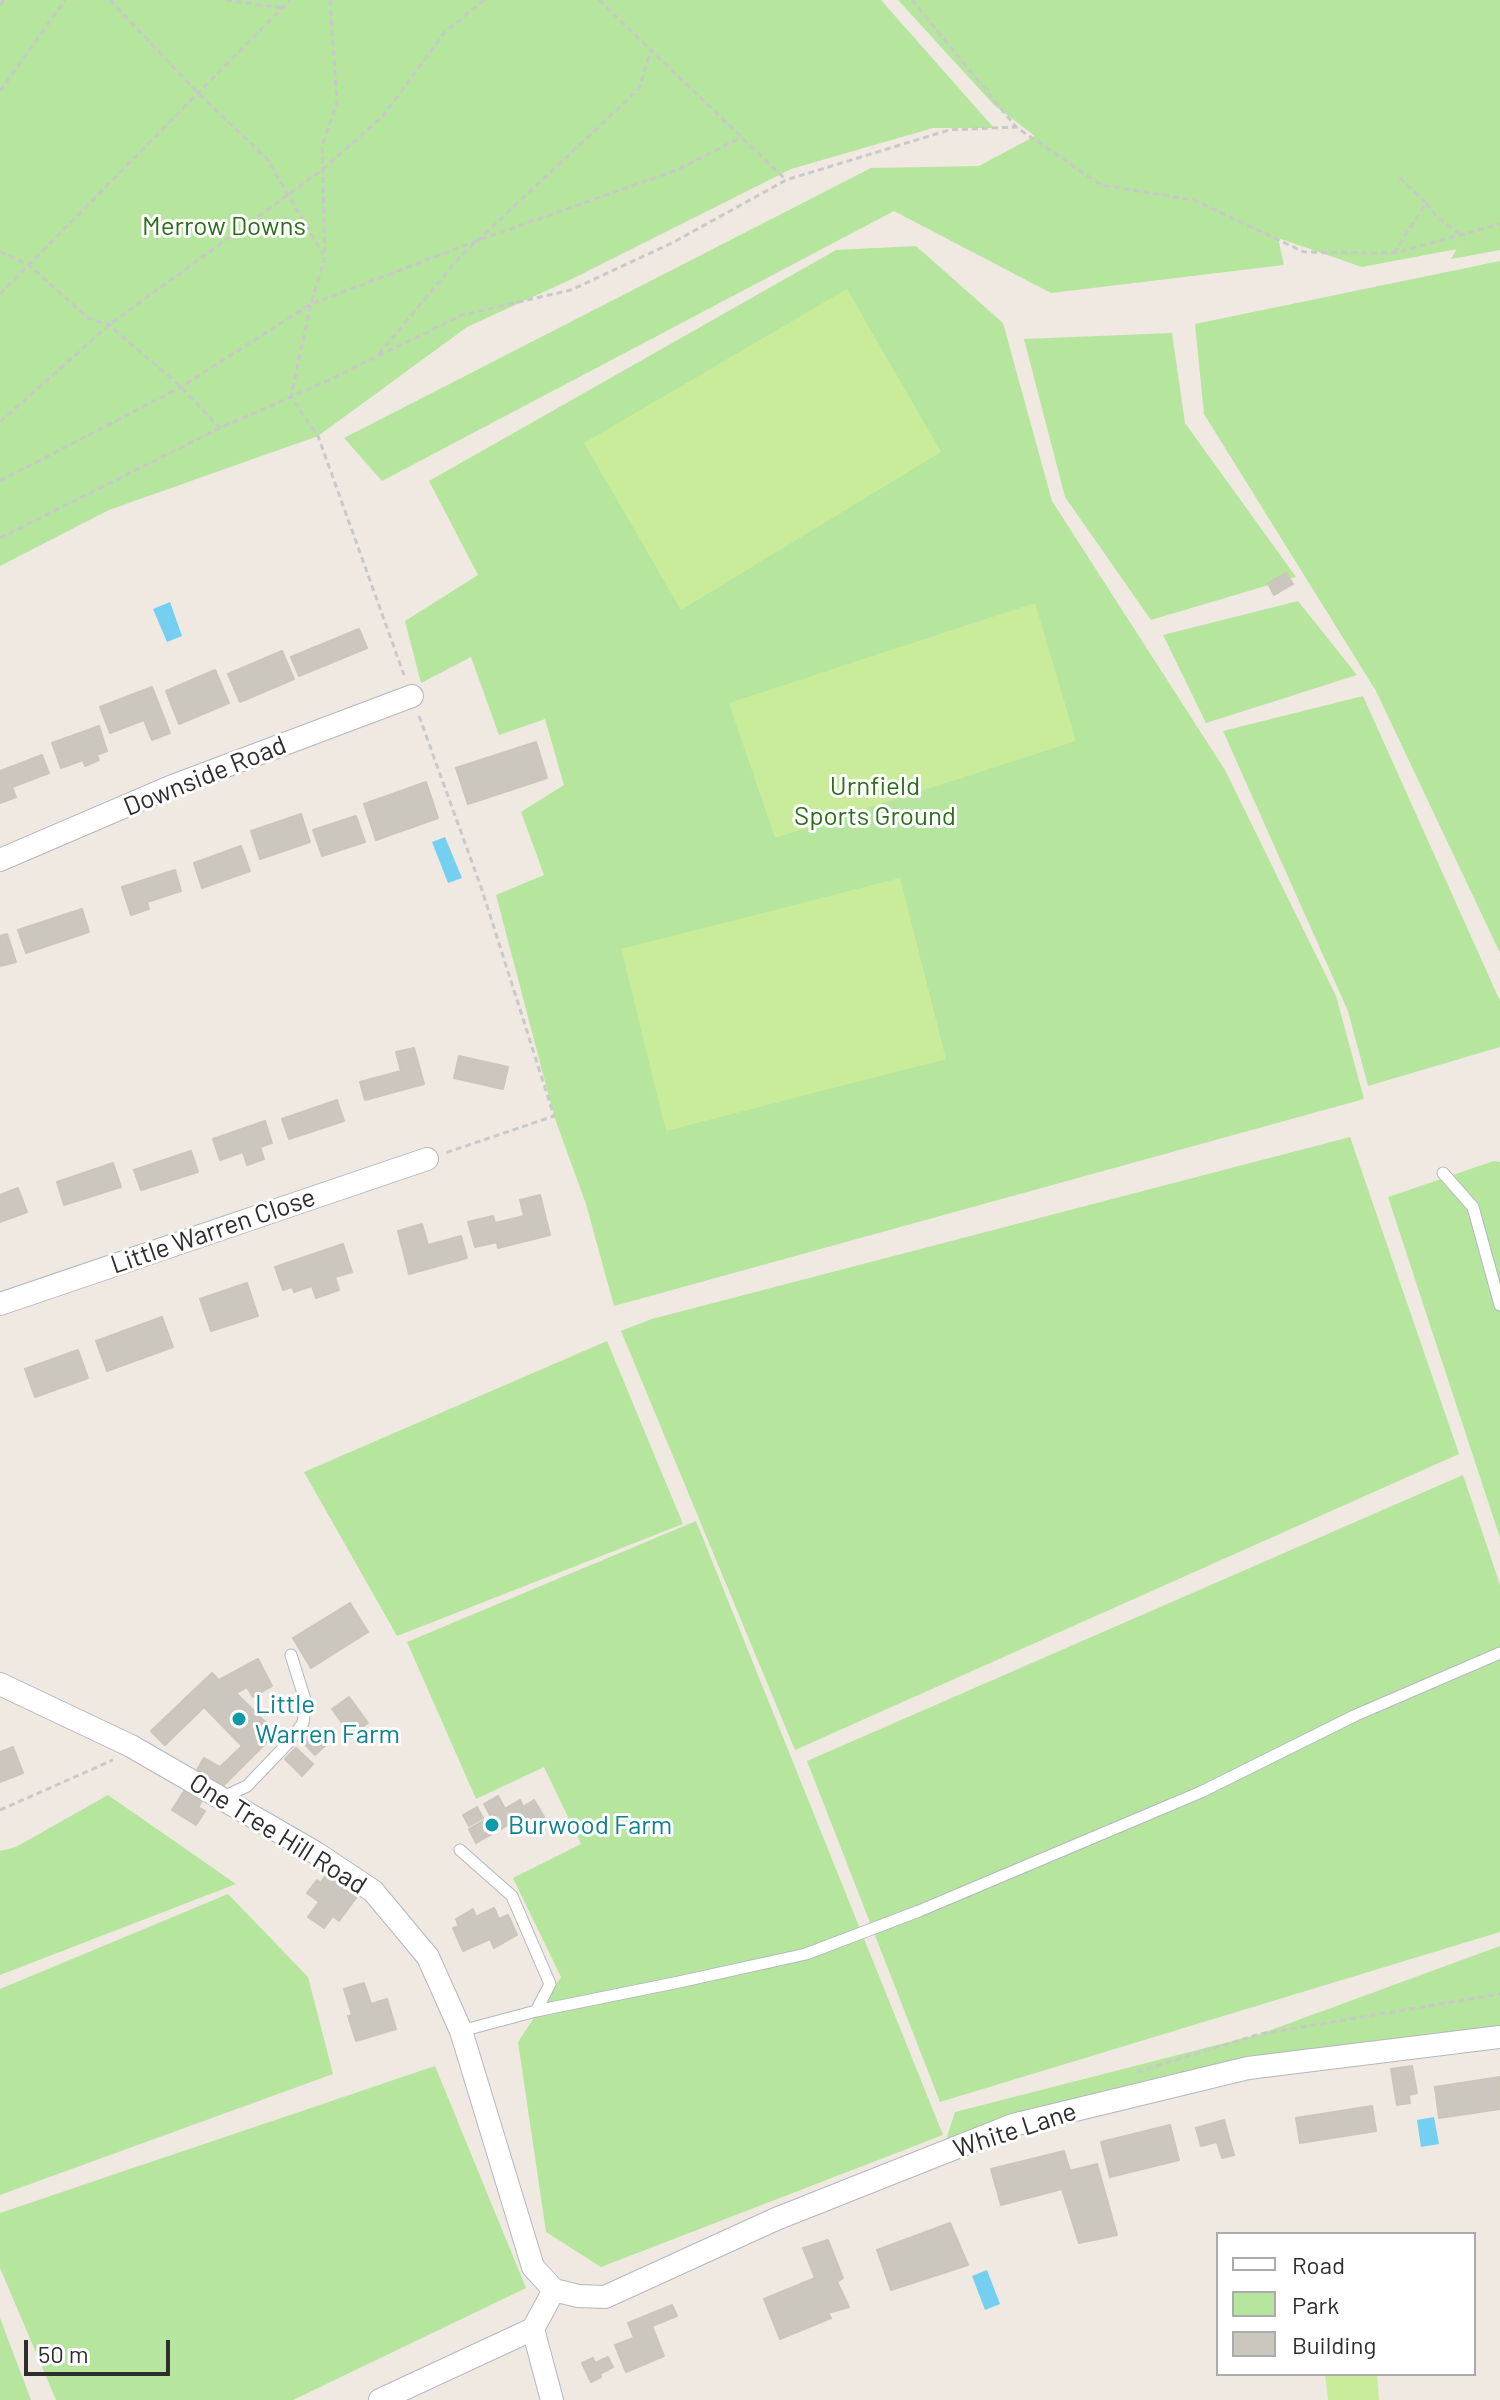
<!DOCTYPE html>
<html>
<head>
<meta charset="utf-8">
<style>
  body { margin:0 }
  #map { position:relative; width:1500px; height:2400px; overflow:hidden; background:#efe9e1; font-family:Barlow,sans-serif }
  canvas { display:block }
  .legend { position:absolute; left:1216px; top:2232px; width:260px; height:144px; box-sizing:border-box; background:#fff; border:2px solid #ababab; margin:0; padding:10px 14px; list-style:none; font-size:24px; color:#2e2e2e }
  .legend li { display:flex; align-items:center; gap:16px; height:40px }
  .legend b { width:40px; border:2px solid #ababab }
  .scale { position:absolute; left:24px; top:2340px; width:146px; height:36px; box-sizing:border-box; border:4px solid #2e2e2e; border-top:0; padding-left:10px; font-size:24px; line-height:28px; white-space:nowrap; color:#2e2e2e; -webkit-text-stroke:6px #fff; paint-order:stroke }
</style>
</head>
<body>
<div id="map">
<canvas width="1500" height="2400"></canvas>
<ul class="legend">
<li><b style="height:10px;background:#fff"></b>Road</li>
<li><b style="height:22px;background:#b6e59e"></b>Park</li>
<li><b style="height:22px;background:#cbc7bf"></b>Building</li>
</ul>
<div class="scale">50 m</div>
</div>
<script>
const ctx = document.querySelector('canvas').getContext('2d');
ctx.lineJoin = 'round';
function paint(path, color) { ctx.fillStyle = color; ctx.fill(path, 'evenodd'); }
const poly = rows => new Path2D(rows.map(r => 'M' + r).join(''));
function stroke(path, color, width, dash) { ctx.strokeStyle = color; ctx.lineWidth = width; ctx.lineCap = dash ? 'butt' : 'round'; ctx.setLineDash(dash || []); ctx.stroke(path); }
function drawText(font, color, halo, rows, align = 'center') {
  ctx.font = font + ' Barlow,sans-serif'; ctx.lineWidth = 6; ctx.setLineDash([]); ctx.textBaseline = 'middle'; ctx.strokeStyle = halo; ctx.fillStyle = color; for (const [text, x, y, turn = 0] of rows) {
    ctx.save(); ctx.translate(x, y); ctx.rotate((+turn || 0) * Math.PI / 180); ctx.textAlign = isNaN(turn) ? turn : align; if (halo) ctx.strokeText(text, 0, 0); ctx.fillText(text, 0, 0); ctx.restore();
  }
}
const green = poly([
  [0,0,881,0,994,128,933,128,791,169,572,279,467,327,318,436,109,510,0,566],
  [898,0,1500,0,1500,250,1451,259,1459,245,1457,249,1362,267,1278,238,1284,265,1051,293,894,211,382,481,344,438,871,168,979,166,1035,136,994,105],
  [916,246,1003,323,1052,501,1225,770,1336,996,1364,1099,614,1306,586,1204,554,1116,496,895,544,875,521,812,564,785,545,719,499,735,471,657,421,683,405,621,478,575,429,481,836,250],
  [1500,261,1500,953,1376,691,1204,414,1195,324],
  [1172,333,1185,423,1296,577,1151,620,1065,497,1024,339],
  [1298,601,1357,675,1206,723,1163,635],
  [1363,696,1500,1001,1500,1047,1368,1086,1348,1011,1223,731],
  [1350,1137,1459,1454,795,1750,621,1331,652,1319],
  [1494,1161,1500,1162,1500,1538,1388,1197],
  [607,1341,683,1524,397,1636,304,1472],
  [1463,1475,1500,1585,1500,1932,940,2102,807,1761],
  [696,1521,943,2135,601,2267,546,2232,518,2042,561,1977,513,1878,581,1844,544,1767,476,1799,407,1642],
  [108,1795,236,1884,0,1975,0,1851,16,1847],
  [228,1894,308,1977,333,2074,0,2195,0,1989],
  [1500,1946,1500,2029,1340,2046,944,2146,955,2112,1260,2034],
  [435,2066,526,2288,293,2400,56,2400,0,2268,0,2213],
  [0,2318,31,2400,0,2400]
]);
const pitch = poly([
  [847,289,941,452,681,610,584,443],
  [1035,603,1076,741,775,838,729,703],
  [900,878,946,1059,666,1131,621,949],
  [1325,2374,1377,2374,1379,2400,1328,2400]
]);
const water = poly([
  [170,602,182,636,167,642,153,609],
  [445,837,462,878,448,883,432,842],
  [1434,2117,1439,2144,1421,2147,1417,2120],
  [987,2270,1000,2304,985,2310,972,2276]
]);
const building = poly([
  [1286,573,1293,584,1274,595,1268,583,1286,573],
  [359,629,367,648,299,676,291,657,359,629],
  [282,651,294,679,240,702,228,674,282,651],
  [215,670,229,703,179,724,166,691,215,670],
  [152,687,170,733,152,740,144,720,110,733,100,707,152,687],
  [99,726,107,751,97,755,99,760,85,766,83,760,61,768,52,743,99,726],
  [536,742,547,778,468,804,456,768,536,742],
  [42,755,49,773,12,787,16,797,0,803,0,771,42,755],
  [426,782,438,818,376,840,364,804,426,782],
  [301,814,310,842,260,859,251,831,301,814],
  [356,816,365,842,322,856,313,830,356,816],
  [241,846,250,871,202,888,194,863,241,846],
  [175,870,181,891,147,902,149,909,131,915,122,887,175,870],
  [82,909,89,932,26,953,18,930,82,909],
  [7,934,16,962,0,966,0,936,7,934],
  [414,1048,424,1084,365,1100,360,1082,401,1071,396,1052,414,1048],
  [459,1056,508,1067,503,1089,454,1078,459,1056],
  [337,1100,344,1121,289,1139,282,1119,337,1100],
  [265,1121,272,1143,260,1147,264,1159,247,1165,243,1152,220,1160,213,1139,265,1121],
  [191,1151,198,1172,141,1190,134,1170,191,1151],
  [113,1163,121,1187,64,1205,57,1182,113,1163],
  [18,1188,27,1212,0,1222,0,1195,18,1188],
  [540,1195,550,1235,498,1248,497,1242,475,1247,468,1222,493,1216,495,1223,524,1216,520,1200,540,1195],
  [422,1224,428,1245,461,1236,467,1258,409,1274,398,1231,422,1224],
  [343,1244,352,1272,335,1277,339,1290,316,1298,312,1286,294,1292,292,1287,283,1290,275,1267,343,1244],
  [247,1283,258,1316,211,1331,200,1299,247,1283],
  [162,1317,173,1347,107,1371,96,1341,162,1317],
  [78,1350,88,1378,35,1397,25,1369,78,1350],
  [350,1603,368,1632,311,1668,293,1638,350,1603],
  [258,1659,272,1686,253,1697,247,1687,236,1693,276,1733,224,1785,197,1770,204,1758,220,1767,242,1746,204,1707,165,1745,151,1731,212,1673,219,1680,258,1659],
  [349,1697,368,1723,351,1735,332,1709,349,1697],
  [316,1728,329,1742,315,1755,302,1741,316,1728],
  [13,1747,23,1773,0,1782,0,1752,13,1747],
  [296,1748,313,1764,302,1776,285,1759,296,1748],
  [188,1785,205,1796,198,1807,205,1811,196,1825,172,1810,188,1785],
  [498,1796,504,1807,490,1815,484,1804,498,1796],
  [520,1800,523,1807,534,1800,546,1820,522,1833,515,1821,476,1843,469,1829,520,1800],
  [477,1807,483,1818,469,1826,463,1815,477,1807],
  [326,1875,356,1898,339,1921,333,1916,324,1928,308,1917,319,1902,307,1893,317,1880,320,1883,326,1875],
  [494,1908,499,1919,508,1915,517,1935,494,1948,490,1939,463,1951,453,1928,459,1926,456,1919,473,1909,476,1917,494,1908],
  [364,1983,371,2004,387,1999,396,2029,356,2041,348,2016,352,2015,344,1989,364,1983],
  [1412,2066,1417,2093,1409,2095,1410,2103,1397,2105,1391,2069,1412,2066],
  [1500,2077,1500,2109,1439,2118,1435,2087,1500,2077],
  [1372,2106,1376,2131,1300,2143,1296,2118,1372,2106],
  [1224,2120,1234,2155,1222,2158,1217,2142,1201,2146,1196,2128,1224,2120],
  [1170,2125,1179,2160,1110,2177,1101,2142,1170,2125],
  [1064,2151,1070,2171,1097,2164,1117,2235,1079,2243,1062,2189,1001,2205,991,2169,1064,2151],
  [950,2223,968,2265,891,2290,877,2250,950,2223],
  [828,2240,843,2278,837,2282,849,2307,828,2313,831,2318,780,2339,764,2299,815,2278,803,2248,828,2240],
  [672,2305,677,2316,652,2326,664,2356,626,2372,615,2345,634,2338,628,2323,672,2305],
  [608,2357,613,2367,600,2374,601,2377,591,2382,582,2363,593,2358,595,2363,608,2357]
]);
const path = poly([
  [110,0,199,94,267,159,323,254],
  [226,0,282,8],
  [330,0,337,102,322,146,325,257,311,304,291,397,318,436,404,675],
  [599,0,786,180],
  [912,0,1016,127],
  [0,5,4,0],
  [0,91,65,0],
  [1426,203,1436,216,1461,235],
  [0,251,30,266,88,318,109,325,181,387,220,428],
  [1394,253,1426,203,1399,177],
  [0,294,290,0],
  [379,354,459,258,639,89,651,50],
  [0,422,109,325,322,170,383,116,445,32,484,0],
  [0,481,181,387,311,304,479,240,677,170,742,137],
  [0,538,220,428,327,381,462,315,571,290,674,242,786,180,949,130,1016,127,1101,185,1194,200,1304,252,1394,253,1500,224],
  [419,716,482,890,554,1116,445,1153],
  [0,1810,113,1760],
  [1137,2072,1260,2034,1500,1994]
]);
const lane = poly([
  [1443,1173,1473,1207,1500,1305],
  [221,1798,247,1786,290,1741,303,1723,306,1703,291,1655],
  [460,1850,512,1896,550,1984,536,2011,461,2031],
  [536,2011,679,1982,806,1954,919,1911,1201,1792,1356,1715,1500,1653]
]);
const street = poly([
  [0,860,170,787,412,696],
  [0,1304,427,1159],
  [0,1684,131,1746,316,1853,373,1891,428,1957,461,2031,533,2267,554,2290],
  [554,2290,578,2296,605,2297,776,2219,1013,2125,1248,2068,1500,2037],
  [380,2400,533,2329],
  [552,2400,533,2329,554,2290]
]);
const markers = [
  [239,1719,8,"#0f9aa8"],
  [492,1825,8,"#0f9aa8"]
];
const parkNames = [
  ["Merrow Downs",224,226],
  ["Urnfield",875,786],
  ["Sports Ground",875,816]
];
const streetNames = [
  ["Downside Road",205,776,-22],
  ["Little Warren Close",213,1231,-19],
  ["One Tree Hill Road",278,1834,32],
  ["White Lane",1015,2130,-18]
];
const cultureNames = [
  ["Little",255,1704],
  ["Warren Farm",255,1734],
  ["Burwood Farm",508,1825]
];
paint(green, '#b6e59e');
paint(pitch, '#c9ec9a');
paint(water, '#75cff0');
paint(building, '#cbc7bf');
stroke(building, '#cbc5ba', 2);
stroke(lane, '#b4b7c1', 13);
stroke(street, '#b4b7c1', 24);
stroke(path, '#c9c9c9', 3, [6, 4]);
stroke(lane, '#fff', 11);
stroke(street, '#fff', 22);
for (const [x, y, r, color] of markers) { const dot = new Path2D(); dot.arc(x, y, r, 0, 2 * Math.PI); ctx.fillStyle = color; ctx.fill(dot); stroke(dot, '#fff', 3); }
drawText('26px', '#2c6e1b', '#fff', parkNames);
drawText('26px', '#2e2e2e', '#fff', streetNames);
drawText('26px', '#0d838f', '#fff', cultureNames, 'left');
</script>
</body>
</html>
